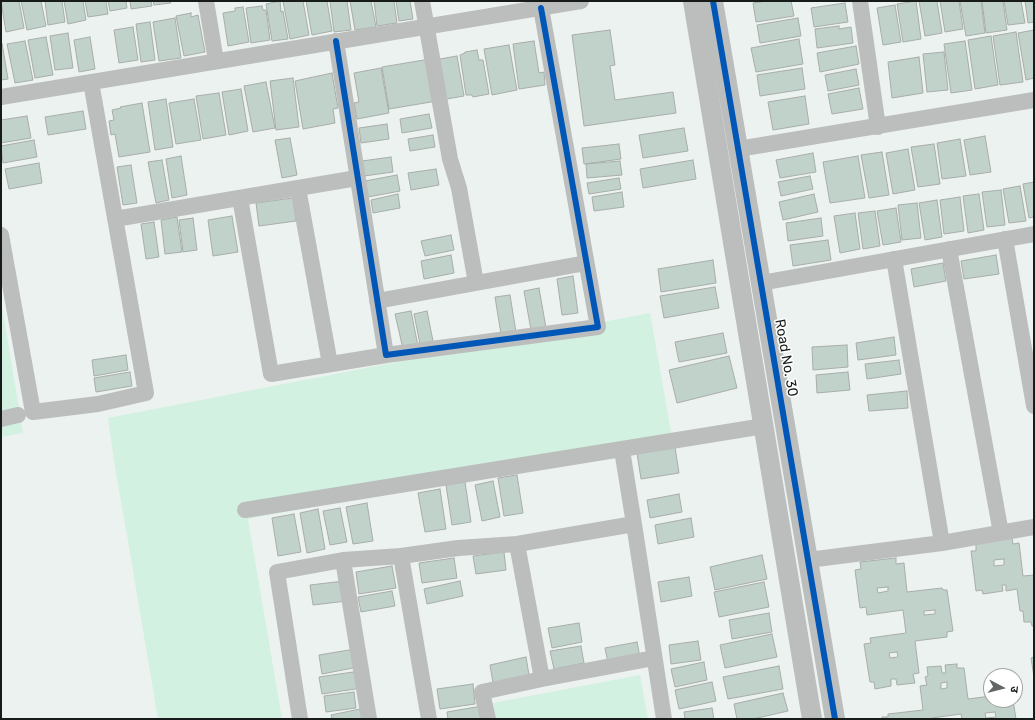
<!DOCTYPE html>
<html>
<head>
<meta charset="utf-8">
<style>
  body { margin:0 }
  #map { position:relative; width:1035px; height:720px; overflow:hidden; background:#ecf2ef; font-family:Rubik,"Noto Sans Devanagari",sans-serif }
  canvas { display:block }
  .frame { position:absolute; inset:0; border:2px solid #171c1a; pointer-events:none }
  .north { position:absolute; left:983px; top:668px; width:40px; height:40px; box-sizing:border-box; background:#fff; border:1px solid #a2a4a3; border-radius:50%; rotate:97deg; font-size:11px; font-weight:700; line-height:16px; text-align:center; color:#171c1a }
  .north::after { content:''; display:block; margin:auto; width:14px; height:18px; background:#626765; clip-path:polygon(50% 0,100% 100%,50% 72%,0 100%) }
</style>
</head>
<body>
<div id="map">
<canvas width="1035" height="720"></canvas>
<div class="frame"></div>
<div class="north">उ</div>
</div>
<script>
const ctx = document.querySelector('canvas').getContext('2d');
ctx.lineJoin = 'round';
function paint(path, color) { ctx.fillStyle = color; ctx.fill(path, 'evenodd'); }
const poly = rows => new Path2D(rows.map(r => 'M' + r).join(''));
function stroke(path, color, width, dash) { ctx.strokeStyle = color; ctx.lineWidth = width; ctx.lineCap = dash ? 'butt' : 'round'; ctx.setLineDash(dash || []); ctx.stroke(path); }
function drawText(font, color, halo, rows, align = 'center') {
  ctx.font = font + ' Rubik,sans-serif'; ctx.lineWidth = 3; ctx.setLineDash([]); ctx.textBaseline = 'middle'; ctx.strokeStyle = halo; ctx.fillStyle = color; for (const [text, x, y, turn = 0] of rows) {
    ctx.save(); ctx.translate(x, y); ctx.rotate((+turn || 0) * Math.PI / 180); ctx.textAlign = isNaN(turn) ? turn : align; if (halo) ctx.strokeText(text, 0, 0); ctx.fillText(text, 0, 0); ctx.restore();
  }
}
const green = poly([
  [1,300,23,433,1,437],
  [650,313,672,438,248,519,282,719,158,719,128,541,115,467,108,418],
  [640,675,648,719,496,719,493,703]
]);
const building = poly([
  [1,1,19,1,24,28,6,32,1,1],
  [21,1,41,1,46,26,27,30,21,1],
  [45,1,62,1,65,22,48,25,45,1],
  [64,1,83,1,86,20,68,24,64,1],
  [85,1,106,1,108,14,88,17,85,1],
  [108,1,126,1,127,8,110,11,108,1],
  [130,1,151,1,152,6,131,9,130,1],
  [153,1,170,1,171,3,154,5,153,1],
  [280,1,281,12,283,11,288,39,272,41,266,4,280,1],
  [283,1,303,1,309,35,290,39,283,1],
  [306,1,327,1,332,31,312,35,306,1],
  [330,1,347,1,351,30,334,32,330,1],
  [350,1,371,1,376,27,355,30,350,1],
  [374,1,394,1,397,23,377,26,374,1],
  [396,1,410,1,413,19,399,21,396,1],
  [767,1,791,1,794,16,756,22,753,3,767,1],
  [916,1,921,39,903,42,897,4,916,1],
  [919,1,937,1,942,33,925,36,919,1],
  [940,1,959,1,963,29,945,32,940,1],
  [960,1,981,1,985,33,966,36,960,1],
  [982,1,1003,1,1007,30,986,33,982,1],
  [1004,1,1021,1,1025,23,1008,25,1004,1],
  [1025,1,1034,1,1034,22,1028,23,1025,1],
  [845,3,848,22,814,27,811,8,845,3],
  [895,5,901,42,883,45,877,8,895,5],
  [262,6,263,10,266,10,270,40,251,43,246,8,262,6],
  [243,7,249,42,228,46,223,13,235,11,235,8,243,7],
  [191,13,191,17,198,15,205,52,184,56,176,16,191,13],
  [175,18,181,58,159,61,153,22,175,18],
  [798,18,801,36,760,43,757,25,798,18],
  [150,22,155,60,141,62,136,24,150,22],
  [839,26,839,29,851,27,853,43,817,48,815,29,839,26],
  [133,27,138,60,119,63,114,30,133,27],
  [610,30,615,65,610,66,615,100,673,92,676,113,584,126,572,35,610,30],
  [1034,30,1034,78,1026,80,1018,33,1034,30],
  [1016,32,1023,82,1000,85,993,36,1016,32],
  [68,33,73,68,55,70,50,36,68,33],
  [991,36,998,85,975,89,968,40,991,36],
  [46,37,53,75,35,78,28,40,46,37],
  [90,37,95,69,79,72,74,40,90,37],
  [799,39,803,64,756,72,751,48,799,39],
  [25,41,33,80,15,83,7,44,25,41],
  [534,41,539,73,544,72,545,85,519,89,513,44,534,41],
  [965,41,972,90,951,93,944,44,965,41],
  [1,43,2,43,8,79,1,80,1,43],
  [509,45,517,90,492,95,484,49,509,45],
  [856,46,859,64,820,72,817,53,856,46],
  [477,50,479,60,483,60,489,94,473,97,472,95,466,95,460,55,465,53,465,52,477,50],
  [944,52,948,90,927,92,923,54,944,52],
  [457,56,464,96,441,100,434,60,457,56],
  [919,57,923,93,892,98,888,62,919,57],
  [430,59,437,101,389,109,382,67,430,59],
  [381,68,389,113,357,119,354,103,359,102,354,73,381,68],
  [802,68,805,89,760,96,757,75,802,68],
  [856,69,859,85,828,91,825,75,856,69],
  [332,73,338,108,333,109,335,123,303,129,295,81,332,73],
  [293,78,299,127,276,130,270,81,293,78],
  [266,82,275,128,253,132,244,86,266,82],
  [859,88,863,109,832,114,828,94,859,88],
  [241,89,248,131,229,135,222,92,241,89],
  [219,93,226,135,203,139,196,96,219,93],
  [805,96,809,124,773,130,768,102,805,96],
  [166,99,173,147,155,150,148,102,166,99],
  [194,99,201,140,176,144,169,103,194,99],
  [142,103,150,152,119,157,115,134,111,135,109,121,114,120,112,110,121,108,120,107,142,103],
  [83,111,86,129,48,135,45,117,83,111],
  [429,114,432,128,402,133,400,119,429,114],
  [27,116,31,138,1,143,1,120,27,116],
  [387,124,389,139,361,143,359,128,387,124],
  [684,128,688,151,643,158,639,135,684,128],
  [433,135,435,147,410,151,408,139,433,135],
  [985,136,991,172,970,175,964,140,985,136],
  [290,138,297,175,282,178,275,140,290,138],
  [960,139,966,176,942,179,937,143,960,139],
  [34,140,37,157,3,163,1,146,34,140],
  [619,144,621,159,584,164,582,148,619,144],
  [934,144,940,184,918,187,911,147,934,144],
  [908,149,915,190,893,194,886,153,908,149],
  [882,152,889,195,869,198,861,155,882,152],
  [813,153,816,172,780,178,776,160,813,153],
  [181,156,187,195,172,198,166,159,181,156],
  [858,156,865,198,830,203,823,162,858,156],
  [391,157,393,172,364,176,362,161,391,157],
  [162,160,169,200,156,203,148,162,162,160],
  [693,160,696,179,643,188,640,169,693,160],
  [620,161,622,175,587,178,586,164,620,161],
  [39,163,42,183,9,189,5,169,39,163],
  [131,165,137,203,123,205,117,167,131,165],
  [436,169,439,185,411,190,408,173,436,169],
  [397,175,400,191,368,197,365,181,397,175],
  [810,176,813,189,781,196,778,182,810,176],
  [619,178,621,189,589,194,587,183,619,178],
  [1034,182,1034,217,1029,218,1023,184,1034,182],
  [1020,186,1026,221,1009,223,1003,189,1020,186],
  [1001,190,1005,225,987,227,982,192,1001,190],
  [622,192,624,207,594,211,592,197,622,192],
  [398,194,400,208,373,213,371,200,398,194],
  [814,194,818,212,783,220,779,202,814,194],
  [979,194,984,230,968,233,963,196,979,194],
  [960,197,964,231,944,234,940,200,960,197],
  [293,198,296,221,259,226,256,203,293,198],
  [937,200,942,237,925,240,919,203,937,200],
  [917,203,921,238,902,240,898,205,917,203],
  [896,208,901,242,883,245,877,211,896,208],
  [875,211,880,246,863,249,858,213,875,211],
  [855,213,860,249,840,253,834,216,855,213],
  [232,216,238,252,213,256,208,220,232,216],
  [177,217,182,252,165,254,161,220,177,217],
  [193,218,197,250,183,252,179,220,193,218],
  [821,218,823,236,788,241,786,223,821,218],
  [154,222,159,257,146,259,141,224,154,222],
  [451,235,454,250,425,256,421,241,451,235],
  [828,240,831,260,793,266,790,245,828,240],
  [451,255,454,273,424,279,421,261,451,255],
  [996,255,999,274,964,279,961,261,996,255],
  [713,260,716,283,661,292,658,269,713,260],
  [943,263,946,281,914,287,911,269,943,263],
  [573,276,578,313,562,315,557,279,573,276],
  [715,287,719,308,664,318,660,296,715,287],
  [539,288,546,328,531,330,524,291,539,288],
  [510,295,516,332,501,334,495,297,510,295],
  [411,311,418,346,403,349,395,314,411,311],
  [427,311,433,341,420,344,414,314,427,311],
  [723,333,727,353,679,362,675,342,723,333],
  [894,337,896,355,858,360,856,343,894,337],
  [847,345,848,367,813,370,812,347,847,345],
  [126,355,128,370,94,376,92,360,126,355],
  [729,356,737,388,677,403,669,370,729,356],
  [899,360,901,374,867,379,865,364,899,360],
  [130,372,132,386,96,392,94,378,130,372],
  [848,372,850,390,817,393,816,375,848,372],
  [907,391,908,408,869,411,867,395,907,391],
  [675,447,679,473,641,479,637,453,675,447],
  [517,475,523,513,504,516,498,478,517,475],
  [493,481,500,517,482,521,475,485,493,481],
  [465,482,471,522,452,525,446,485,465,482],
  [440,489,446,529,425,532,418,493,440,489],
  [679,494,682,512,650,518,647,500,679,494],
  [367,503,373,541,353,544,346,507,367,503],
  [340,508,347,542,330,545,323,511,340,508],
  [318,509,325,549,307,553,300,513,318,509],
  [294,514,301,552,278,556,272,518,294,514],
  [691,518,694,537,658,544,655,525,691,518],
  [1012,538,1013,544,1019,543,1023,576,1034,575,1034,626,1032,626,1031,622,1024,622,1023,611,1020,611,1017,589,1006,591,1006,585,1002,585,1003,591,983,594,982,590,976,591,971,551,976,551,976,543,1012,538],
  [1004,559,1004,565,994,566,994,560,1004,559],
  [504,552,506,570,476,574,473,556,504,552],
  [762,555,767,579,715,590,710,567,762,555],
  [454,558,457,578,422,583,419,563,454,558],
  [896,558,896,564,904,563,907,592,942,588,943,590,947,590,953,631,947,632,947,637,915,641,919,673,913,674,915,683,897,685,896,679,891,679,891,686,875,689,874,682,870,682,864,644,871,643,870,638,906,633,903,610,867,615,866,607,860,608,855,570,861,569,860,562,896,558],
  [888,587,888,591,878,593,877,588,888,587],
  [935,610,935,614,924,615,924,611,935,610],
  [897,652,898,657,890,658,889,653,897,652],
  [392,566,396,588,359,594,356,572,392,566],
  [689,577,692,596,661,602,658,582,689,577],
  [344,581,347,601,313,605,310,585,344,581],
  [460,581,463,596,427,604,424,589,460,581],
  [764,582,769,607,719,617,714,592,764,582],
  [392,591,395,606,361,612,358,597,392,591],
  [769,613,772,632,732,639,729,620,769,613],
  [579,623,582,642,552,648,548,628,579,623],
  [772,634,777,657,725,668,720,645,772,634],
  [698,641,701,660,671,664,669,645,698,641],
  [637,642,640,657,608,663,605,648,637,642],
  [581,646,584,663,554,669,550,651,581,646],
  [355,649,358,667,322,674,319,655,355,649],
  [526,657,529,675,493,683,490,665,526,657],
  [1034,657,1034,677,1031,658,1034,657],
  [704,662,707,680,675,687,671,669,704,662],
  [957,664,957,668,964,668,968,699,991,696,991,700,1013,700,1016,719,962,719,961,714,932,718,932,719,882,719,882,717,888,717,888,714,923,710,920,686,927,685,925,677,928,676,927,667,941,666,942,673,946,673,945,665,957,664],
  [947,682,947,688,941,689,941,683,947,682],
  [995,712,996,717,986,718,985,713,995,712],
  [779,666,783,689,728,699,723,677,779,666],
  [360,671,362,688,322,694,319,677,360,671],
  [712,682,716,701,679,709,675,690,712,682],
  [473,684,475,704,440,709,437,689,473,684],
  [354,692,356,708,326,712,324,696,354,692],
  [783,693,788,711,753,719,737,719,734,704,783,693],
  [482,706,485,719,448,719,447,712,482,706],
  [712,708,714,719,685,719,684,712,712,708],
  [360,709,362,719,332,719,331,715,360,709]
]);
const minor = poly([
  [206,1,216,61],
  [422,1,450,159,459,188,476,283],
  [860,1,878,127],
  [336,41,386,355,598,327,541,8],
  [1,97,581,1],
  [738,149,1034,100],
  [298,188,330,364],
  [240,198,271,374,386,355],
  [115,219,357,178],
  [1,235,33,412,98,404,146,393,91,82],
  [1005,239,1034,406],
  [949,249,1001,533],
  [894,259,942,543],
  [761,283,1034,234],
  [377,301,586,263],
  [1,419,18,415],
  [622,450,634,524,664,719],
  [245,510,764,426],
  [517,544,542,679],
  [401,556,429,719],
  [343,560,369,719],
  [808,560,942,543,1034,527],
  [300,719,277,572,343,560,401,556,458,548,517,544,634,524],
  [488,719,482,692,542,679,654,658]
]);
const tertiary = poly([
  [693,1,812,719],
  [713,1,835,719]
]);
const cycleway = poly([
  [713,1,835,719],
  [336,41,386,355,598,327,541,8]
]);
const streetNames = [
  ["Road No. 30",786,358,80]
];
paint(green, '#d2f1e1');
paint(building, '#c1d2ca');
stroke(building, '#a8adaa', 1);
stroke(minor, '#bcbebd', 16);
stroke(tertiary, '#bcbebd', 20);
stroke(cycleway, '#0057b8', 6);
drawText('14px', '#171c1a', '#fff', streetNames);
</script>
</body>
</html>
